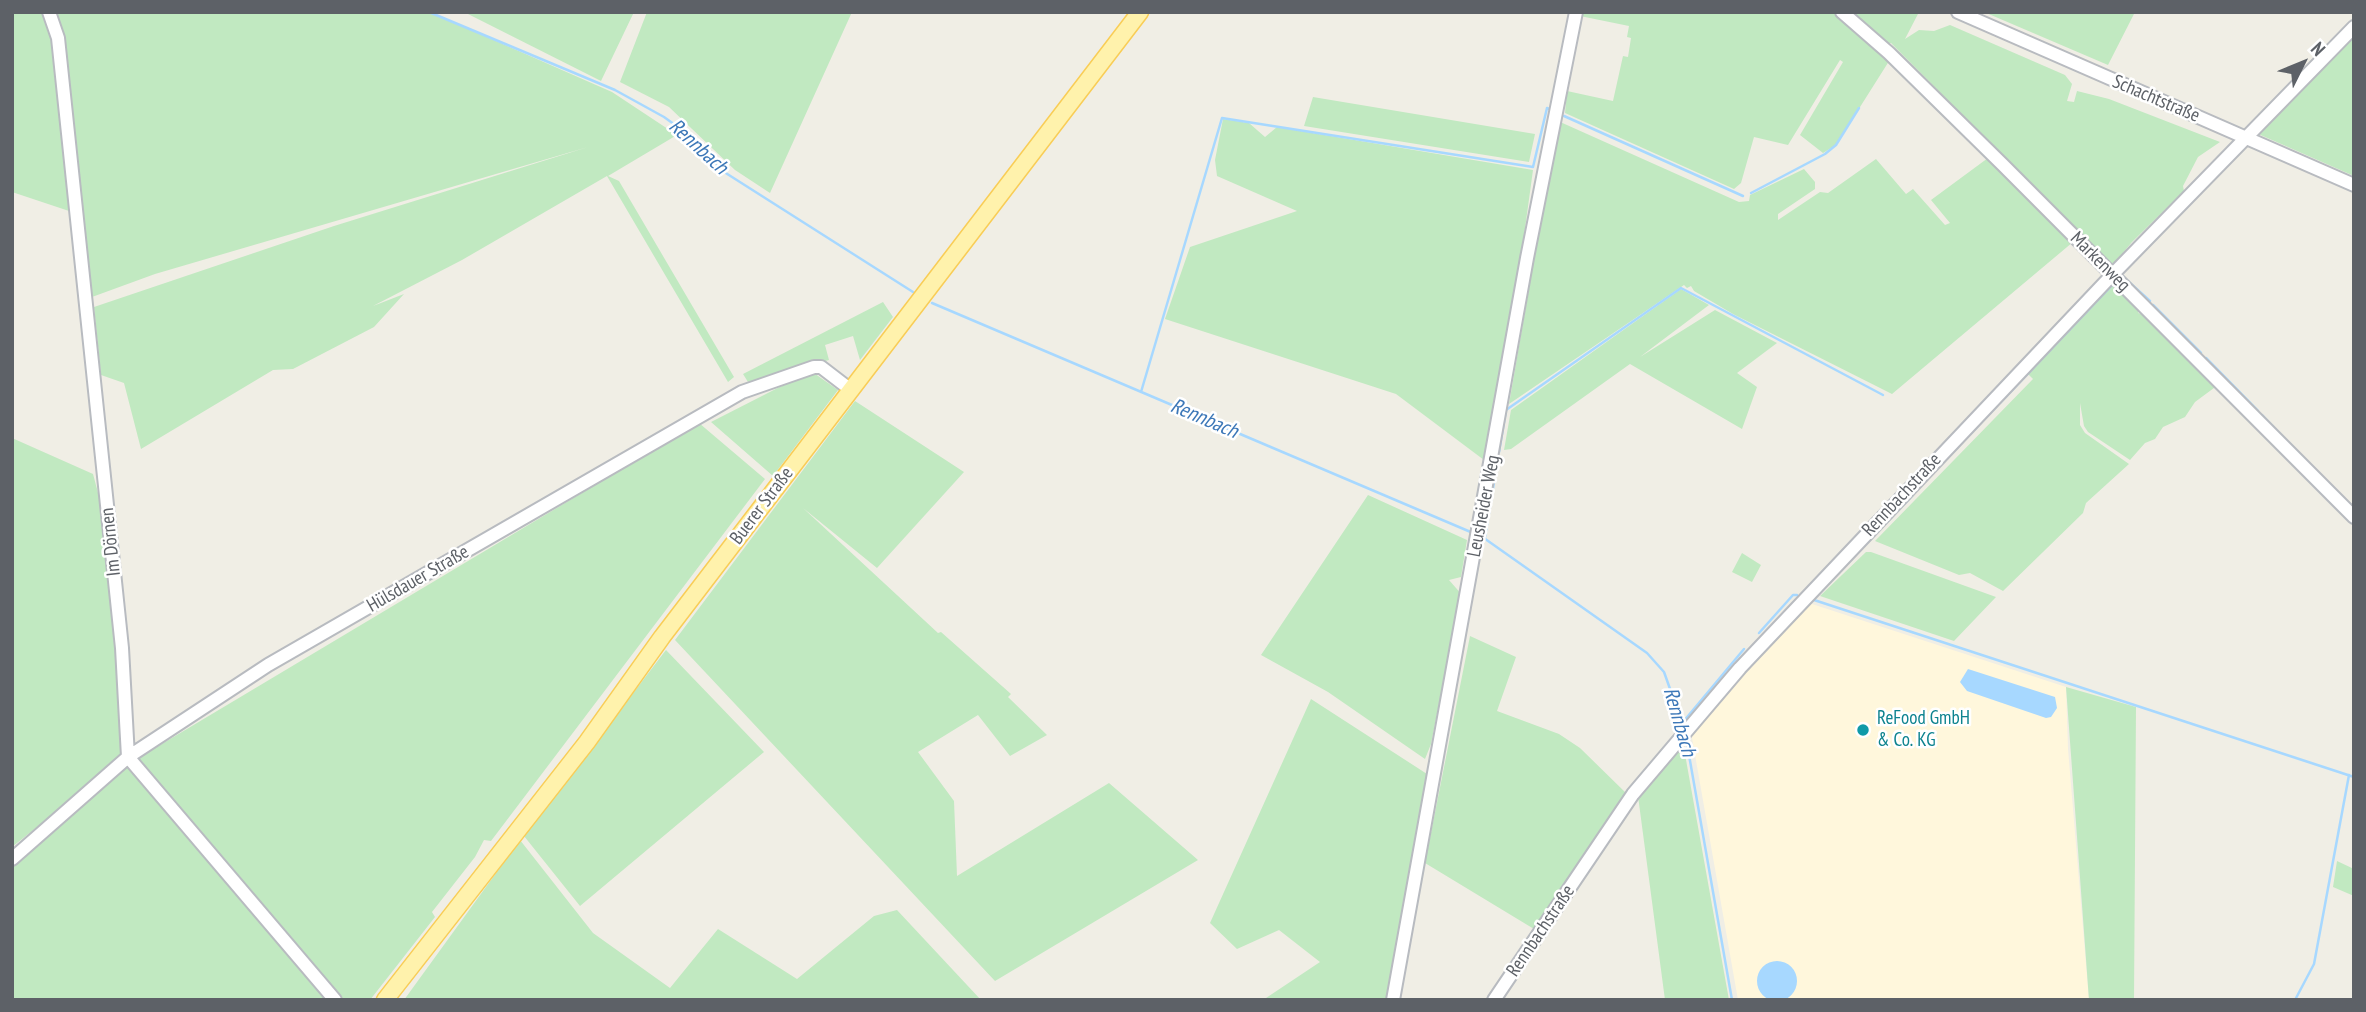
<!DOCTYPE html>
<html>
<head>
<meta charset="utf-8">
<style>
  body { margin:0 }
  #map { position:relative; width:2366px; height:1012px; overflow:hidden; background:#f0eee5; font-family:"PT Sans Narrow",sans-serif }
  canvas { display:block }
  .frame { position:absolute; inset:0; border:14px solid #5d6167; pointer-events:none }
  .north { position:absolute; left:2268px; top:28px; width:70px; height:70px; -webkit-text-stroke:5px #fff; paint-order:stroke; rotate:47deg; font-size:19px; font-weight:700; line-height:28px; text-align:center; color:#5d6167 }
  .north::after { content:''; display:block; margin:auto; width:24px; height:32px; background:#5d6167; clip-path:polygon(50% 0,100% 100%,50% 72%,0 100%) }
</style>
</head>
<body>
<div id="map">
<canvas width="2366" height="1012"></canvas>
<div class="frame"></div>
<div class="north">N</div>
</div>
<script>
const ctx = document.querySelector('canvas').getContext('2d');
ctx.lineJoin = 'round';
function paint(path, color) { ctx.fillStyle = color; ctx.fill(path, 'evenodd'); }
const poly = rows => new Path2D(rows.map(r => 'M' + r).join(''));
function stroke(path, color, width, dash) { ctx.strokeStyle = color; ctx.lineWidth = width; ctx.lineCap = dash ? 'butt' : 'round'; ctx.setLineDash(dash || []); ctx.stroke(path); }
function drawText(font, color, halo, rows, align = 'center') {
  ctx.font = font + ' "PT Sans Narrow",sans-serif'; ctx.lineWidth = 5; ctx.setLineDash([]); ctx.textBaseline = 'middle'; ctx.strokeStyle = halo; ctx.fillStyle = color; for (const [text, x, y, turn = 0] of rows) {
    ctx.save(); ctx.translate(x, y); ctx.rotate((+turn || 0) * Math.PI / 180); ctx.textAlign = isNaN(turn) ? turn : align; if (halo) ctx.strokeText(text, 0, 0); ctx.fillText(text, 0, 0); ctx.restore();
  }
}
const commercial = poly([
  [1806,602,2066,687,2068,749,2089,1000,1738,1000,1691,732]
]);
const green = poly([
  [12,12,430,12,612,92,677,135,608,176,619,181,734,377,728,382,607,176,462,260,373,306,404,294,374,327,293,369,273,370,141,449,124,383,101,375,94,307,334,226,588,147,155,274,92,297,81,215,12,192],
  [464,12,634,12,601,81],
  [647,12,852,12,770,193,735,170,669,107,620,82],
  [1580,12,1836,12,1891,58,1836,145,1823,153,1800,135,1843,62,1840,60,1788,145,1754,137,1741,183,1734,189,1565,113,1567,91,1613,101,1623,56,1628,57,1631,38,1627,37,1629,26,1580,16],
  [1848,12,1919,12,1905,39,1919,30,1934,31,1950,25,2065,75,2072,84,2067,101,2074,102,2077,91,2109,99,2220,142,2198,157,2183,186,2184,191,2132,242,2112,266,2011,168,2012,163,2003,161,1990,143,1891,43,1886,45],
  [1984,12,2135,12,2108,65],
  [2354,32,2354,176,2256,133],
  [1313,97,1535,134,1529,162,1304,126],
  [1223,119,1249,123,1265,137,1277,127,1533,170,1520,265,1484,460,1396,394,1165,319,1190,247,1297,211,1217,176,1215,160],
  [1558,121,1739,202,1749,201,1750,195,1804,169,1815,182,1815,189,1778,214,1778,220,1820,192,1828,193,1876,159,1906,194,1913,189,1945,225,1950,223,1931,200,1988,158,2073,242,1892,394,1733,314,1694,291,1691,286,1687,288,1684,285,1509,404],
  [2111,280,2142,307,2138,313,2149,316,2218,385,2195,402,2185,417,2163,427,2155,439,2145,443,2130,460,2088,432,2084,426,2080,403,2080,425,2085,433,2129,464,2086,503,2083,513,2003,591,1970,573,1959,575,1875,541,2033,379,2025,371],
  [1681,289,1709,305,1640,357,1715,310,1777,343,1737,373,1757,387,1742,429,1630,364,1511,449,1504,450,1511,410],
  [883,302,893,317,860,360,853,336,825,345,829,360,748,382,743,374],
  [811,371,838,390,773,476,711,422],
  [855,401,964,472,877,568,803,508,938,633,941,632,1011,694,1008,697,1047,735,1010,756,978,715,918,752,954,801,957,876,1109,783,1198,860,995,981,675,640],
  [699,423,765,479,491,841,484,840,475,857,432,912,435,917,370,1000,343,1000,135,760],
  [12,438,93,474,104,515,126,756,12,847],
  [1368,495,1467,540,1461,577,1449,580,1463,596,1451,642,1431,744,1425,759,1328,692,1261,655],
  [1866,552,1871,552,1996,597,1954,641,1820,596],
  [1742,553,1761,565,1752,582,1732,572],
  [1470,636,1516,657,1497,711,1559,734,1580,748,1626,793,1534,929,1425,863],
  [666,650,764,752,580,906,524,836],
  [2066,687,2136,707,2134,1000,2089,1000],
  [1311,699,1427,774,1386,1000,1263,1000,1320,962,1279,930,1237,949,1210,923],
  [1683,743,1729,1000,1665,1000,1638,796],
  [126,766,329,1000,12,1000,12,859],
  [520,840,593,933,670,988,718,929,797,979,874,916,897,910,981,1000,404,1000],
  [2337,861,2354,869,2354,896,2333,887]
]);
const water = poly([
  [1968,669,2055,697,2057,708,2051,717,2046,718,1967,691,1960,682],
  '1757 981a20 20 0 1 1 40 0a20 20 0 1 1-40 0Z'
]);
const stream = poly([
  [429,12,615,90,664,117,689,135,696,147,721,170,913,292],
  [1564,116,1743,196],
  [1751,193,1825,154,1836,145,1859,108],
  [2121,275,2150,301],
  [932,303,1473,533],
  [2153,305,2201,353],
  [2206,358,2258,411],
  [1141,392,1222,118,1533,167,1547,108,1552,110],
  [2000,403,2115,282],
  [2262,415,2293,447],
  [1499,452,1506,410,1681,288,1883,395],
  [1917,490,1996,407],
  [1481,536,1647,653,1664,672,1684,728],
  [1485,537,1497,464],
  [1862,548,1913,495],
  [1811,599,2354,777],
  [1759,633,1793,595,1797,595],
  [1683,722,1744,649],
  [1686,738,1732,1000],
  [2295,1000,2314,964,2349,775]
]);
const minor = poly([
  [49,12,58,38,122,648,128,757,335,1000],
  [1842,12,1889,53,2003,165,2354,517],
  [1958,12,2354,185],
  [12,859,128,757,268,665,742,392,814,367,821,367,851,390],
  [1393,1000,1527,258,1576,12],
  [1494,1000,1633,794,1740,668,2113,274,2354,27]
]);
const major = poly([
  [385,1000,587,742,662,637,1140,12]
]);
const markers = [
  [1863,730,7,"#0f9aa8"]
];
const streetNames = [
  ["Schachtstraße",2156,99,23],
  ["Markenweg",2100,262,45],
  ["Rennbachstraße",1902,495,-47],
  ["Buerer Straße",762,506,-53],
  ["Leusheider Weg",1484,506,-79],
  ["Im Dörnen",111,542,-96],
  ["Hülsdauer Straße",418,579,-30],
  ["Rennbachstraße",1541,931,-56]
];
const cultureNames = [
  ["ReFood GmbH",1877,719],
  ["& Co. KG",1877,741]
];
const waterNames = [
  ["Rennbach",698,147,42],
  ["Rennbach",1204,419,23],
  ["Rennbach",1679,722,74]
];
paint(commercial, '#fff7dc');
paint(green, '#c1e9c1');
paint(water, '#a7d8ff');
stroke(stream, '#a7d8ff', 2.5);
stroke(minor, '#b8bbc0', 16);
stroke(major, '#f9cd56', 19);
stroke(minor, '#fff', 12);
stroke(major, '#fff2ac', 16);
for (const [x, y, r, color] of markers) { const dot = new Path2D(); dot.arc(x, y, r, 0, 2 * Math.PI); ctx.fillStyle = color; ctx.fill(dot); stroke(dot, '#fff', 2.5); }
drawText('19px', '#5d6167', '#fff', streetNames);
drawText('19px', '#0d838f', '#fff', cultureNames, 'left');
drawText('italic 21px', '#3d78b8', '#fff', waterNames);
</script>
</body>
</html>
